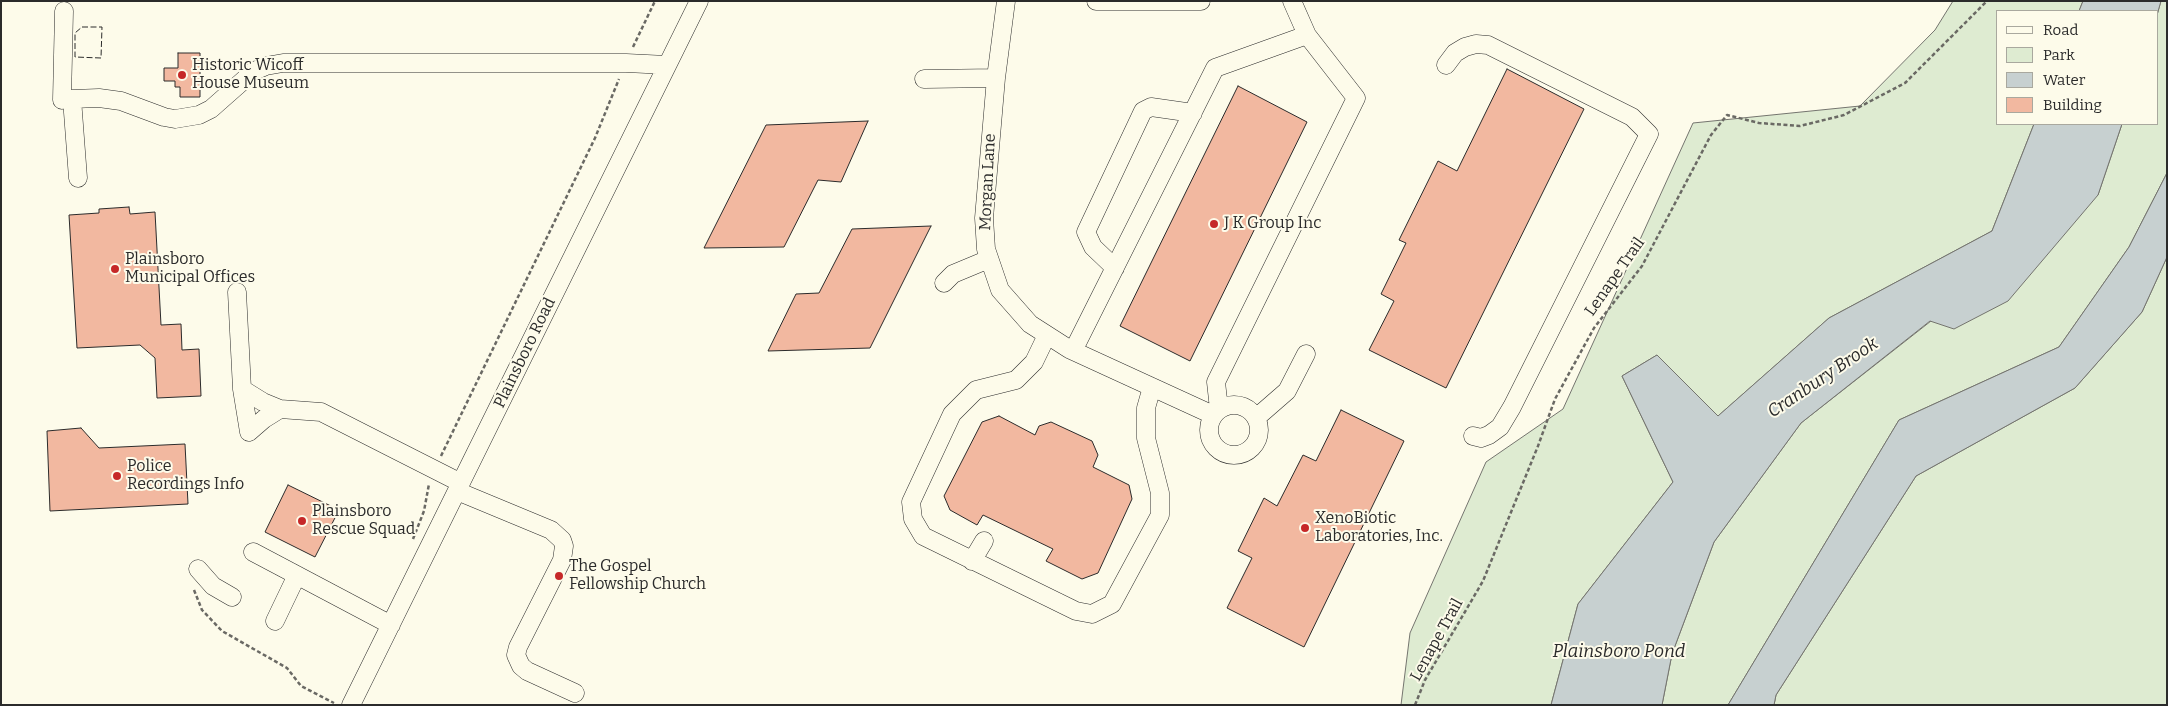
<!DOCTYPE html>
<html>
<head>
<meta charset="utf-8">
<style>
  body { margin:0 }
  #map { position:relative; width:2168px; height:706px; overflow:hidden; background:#fdfbea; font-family:Bitter,serif }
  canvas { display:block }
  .frame { position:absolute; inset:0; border:2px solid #2b2b2b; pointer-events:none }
  .legend { position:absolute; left:1996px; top:10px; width:162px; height:115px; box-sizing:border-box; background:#fdfbea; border:1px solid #a9a89e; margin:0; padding:6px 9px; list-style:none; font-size:15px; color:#2b2b2b }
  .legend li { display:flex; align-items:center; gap:10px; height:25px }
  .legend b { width:25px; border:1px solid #a9a89e }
</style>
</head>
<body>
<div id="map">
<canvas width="2168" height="706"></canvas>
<div class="frame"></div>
<ul class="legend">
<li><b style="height:6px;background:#fdfbea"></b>Road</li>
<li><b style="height:14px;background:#deebd1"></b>Park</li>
<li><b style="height:14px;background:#c7d0d0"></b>Water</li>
<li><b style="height:14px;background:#f2b8a0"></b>Building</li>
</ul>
</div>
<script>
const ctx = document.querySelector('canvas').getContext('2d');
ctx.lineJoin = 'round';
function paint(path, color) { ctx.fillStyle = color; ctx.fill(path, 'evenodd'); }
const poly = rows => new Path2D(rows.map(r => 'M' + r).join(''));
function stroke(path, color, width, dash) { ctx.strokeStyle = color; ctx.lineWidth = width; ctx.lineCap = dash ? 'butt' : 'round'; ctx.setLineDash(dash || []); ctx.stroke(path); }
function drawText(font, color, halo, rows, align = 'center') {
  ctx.font = font + ' Bitter,serif'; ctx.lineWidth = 4; ctx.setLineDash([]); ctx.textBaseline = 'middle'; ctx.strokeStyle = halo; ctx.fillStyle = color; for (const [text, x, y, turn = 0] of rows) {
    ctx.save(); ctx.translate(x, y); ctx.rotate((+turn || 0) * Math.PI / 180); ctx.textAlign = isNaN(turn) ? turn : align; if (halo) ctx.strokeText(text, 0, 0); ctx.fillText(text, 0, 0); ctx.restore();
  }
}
const green = poly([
  [1953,1,2083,1,2079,11,1997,11,1997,124,2034,124,1992,231,1829,318,1718,416,1657,355,1622,376,1673,482,1578,604,1551,705,1401,705,1410,633,1486,462,1563,409,1693,123,1860,106,1935,30,1953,1],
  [2161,1,2167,1,2167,173,2129,247,2059,347,1899,420,1728,705,1662,705,1672,654,1714,542,1801,423,1931,321,2098,195,2122,124,2157,124,2157,15,2161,1],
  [2167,257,2167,705,1774,705,1776,695,1916,476,2075,388,2142,312,2167,257]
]);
const water = poly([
  [2083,1,2161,1,2157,15,2157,11,2079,11,2083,1],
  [2034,124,2122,124,2098,195,2008,301,1954,329,1930,321,1801,423,1714,542,1672,654,1662,705,1551,705,1578,604,1673,482,1622,376,1657,355,1718,416,1829,318,1992,231,2034,124],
  [2167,173,2167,257,2142,312,2075,388,1916,476,1776,695,1774,705,1728,705,1899,420,2059,347,2129,247,2167,173]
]);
const building = poly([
  [178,53,200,53,200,97,180,97,180,87,175,87,175,81,164,81,164,68,178,68,178,53],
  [1507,69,1584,109,1446,388,1369,350,1394,301,1381,294,1406,243,1399,240,1438,161,1457,171,1507,69],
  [1238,86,1307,122,1190,361,1120,326,1238,86],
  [868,121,841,182,818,180,784,247,704,248,766,125,868,121],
  [129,207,130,214,155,212,161,325,181,324,182,350,199,349,201,396,157,398,155,358,140,345,77,348,69,215,99,213,99,209,129,207],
  [931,226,870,348,768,351,796,294,819,293,852,229,931,226],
  [1341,410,1404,441,1304,647,1227,608,1252,558,1238,551,1264,498,1277,506,1303,455,1316,461,1341,410],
  [999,416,1035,435,1039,426,1051,422,1092,441,1098,455,1093,467,1129,485,1132,499,1098,573,1082,579,1046,561,1053,549,983,515,977,525,950,510,944,496,982,422,999,416],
  [81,428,99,448,185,444,188,504,50,511,47,431,81,428],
  [288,485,339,510,315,557,265,532,288,485]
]);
const path = poly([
  [633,47,655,1],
  [441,456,595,138,619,79],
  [413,539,424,511,429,484],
  [194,590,202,610,222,631,287,668,301,686,334,703],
  [1415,705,1425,680,1483,581,1538,446,1555,399,1594,328,1642,266,1711,135,1727,115,1759,123,1800,126,1844,115,1905,83,1987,1]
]);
const minor = poly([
  [1006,1,996,78,984,218,986,249,1000,290,1030,324,1069,349,1213,415],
  [1096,1,1201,1],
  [1292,1,1307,35],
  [1446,65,1455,53,1465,47,1476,44,1488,45,1632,117,1649,134,1512,407,1500,427,1489,435,1481,438,1473,436],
  [924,79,996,78],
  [62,100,64,11],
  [78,178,72,99,99,98,121,101,164,117,175,119,199,115,211,109,254,71,266,66,283,63,626,63,667,65],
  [1115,268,1093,247,1086,232,1143,111,1151,107,1193,113],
  [944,283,953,274,989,259],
  [237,292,242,389,249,432],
  [1047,335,1034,362,1016,380,976,390,952,414,911,502,913,519,923,536,1076,611,1092,614,1112,604,1160,515,1160,493,1146,438,1146,408,1152,387],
  [1073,351,1215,68,1307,35,1356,98,1216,382,1219,409],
  [242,389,263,402,280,409],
  '1209 430a25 25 0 1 1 50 0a25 25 0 1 1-50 0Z',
  [1256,418,1287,391,1306,354],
  [249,432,264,419,280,409,321,412,461,483],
  [457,491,551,530,562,540,564,546,562,560,518,647,516,655,521,666,527,671,575,693],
  [253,552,391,625],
  [972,561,984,541],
  [198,569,213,586,232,597],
  [275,621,297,575],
  [351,705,699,1]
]);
const fence = poly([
  [82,27,102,27,101,58,75,57,75,33,82,27]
]);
const markers = [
  [182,75,5,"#c62828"],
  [1214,224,5,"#c62828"],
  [115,269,5,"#c62828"],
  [117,476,5,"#c62828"],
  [302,521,5,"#c62828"],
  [1305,528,5,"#c62828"],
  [559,576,5,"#c62828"]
];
const poiNames = [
  ["Historic Wicoff",192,66],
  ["House Museum",192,84],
  ["J K Group Inc",1224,224],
  ["Plainsboro",125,260],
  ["Municipal Offices",125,278],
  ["Police",127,467],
  ["Recordings Info",127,485],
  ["Plainsboro",312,512],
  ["Rescue Squad",312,530],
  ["XenoBiotic",1315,519],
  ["Laboratories, Inc.",1315,537],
  ["The Gospel",569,567],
  ["Fellowship Church",569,585]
];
const streetNames = [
  ["Morgan Lane",988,182,-87],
  ["Lenape Trail",1615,277,-55],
  ["Plainsboro Road",525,353,-64],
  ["Lenape Trail",1437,640,-61]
];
const waterNames = [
  ["Cranbury Brook",1823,378,-34],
  ["Plainsboro Pond",1619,652]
];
paint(green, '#deebd1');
stroke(green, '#74746e', 1);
paint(water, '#c7d0d0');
stroke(water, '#74746e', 1);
paint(building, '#f2b8a0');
stroke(building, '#2b2b2b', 1);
stroke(minor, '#2b2b2b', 19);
stroke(path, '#6a6964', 2.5, [4, 2.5]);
stroke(minor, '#fdfbea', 18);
stroke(fence, '#2b2b2b', 1, [6, 2.5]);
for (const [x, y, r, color] of markers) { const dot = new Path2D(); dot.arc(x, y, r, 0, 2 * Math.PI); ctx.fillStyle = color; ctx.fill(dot); stroke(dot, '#fdfbea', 2); }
drawText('16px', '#2b2b2b', '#fdfbea', poiNames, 'left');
drawText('16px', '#2b2b2b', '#fdfbea', streetNames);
drawText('italic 18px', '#2b2b2b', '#fdfbea', waterNames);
</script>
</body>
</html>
